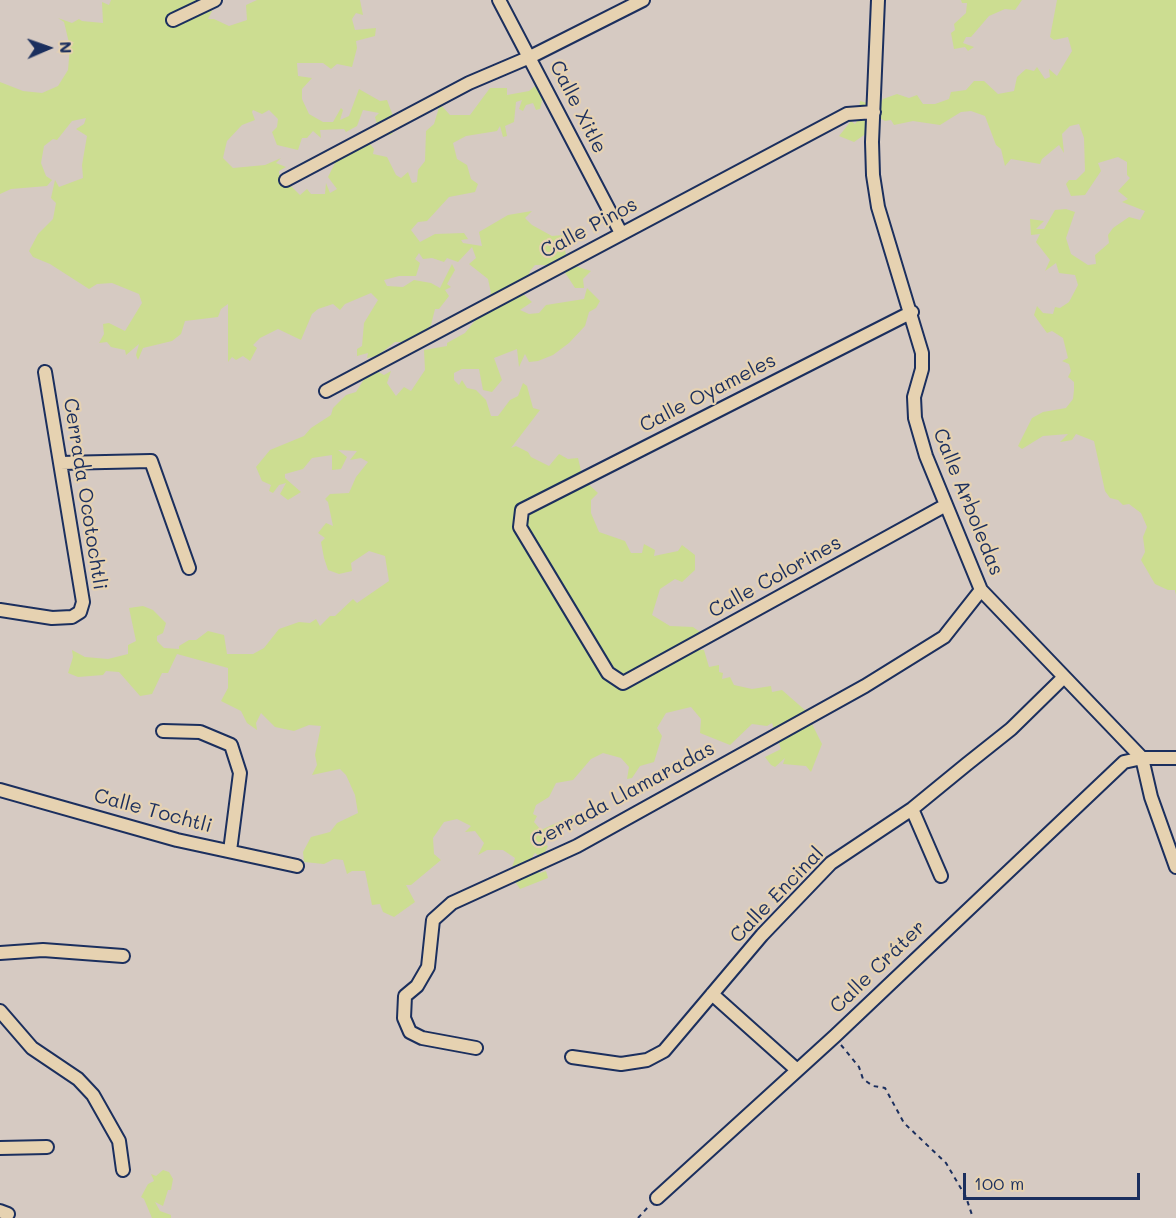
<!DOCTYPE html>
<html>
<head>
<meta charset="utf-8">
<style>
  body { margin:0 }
  #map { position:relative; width:1176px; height:1218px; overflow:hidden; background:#d6cac2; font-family:Mali,sans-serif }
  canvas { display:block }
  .north { position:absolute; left:18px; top:18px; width:60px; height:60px; -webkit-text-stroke:4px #e6d2b1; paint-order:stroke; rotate:88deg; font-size:16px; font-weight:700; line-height:24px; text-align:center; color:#1b2f5e }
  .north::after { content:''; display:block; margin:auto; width:21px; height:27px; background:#1b2f5e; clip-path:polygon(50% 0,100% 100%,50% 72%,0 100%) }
  .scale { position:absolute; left:963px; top:1173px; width:177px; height:27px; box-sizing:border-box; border:3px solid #1b2f5e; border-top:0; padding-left:8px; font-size:18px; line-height:21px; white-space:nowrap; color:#1b2f5e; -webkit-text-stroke:4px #e6d2b1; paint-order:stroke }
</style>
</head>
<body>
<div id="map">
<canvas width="1176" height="1218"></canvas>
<div class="north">N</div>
<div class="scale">100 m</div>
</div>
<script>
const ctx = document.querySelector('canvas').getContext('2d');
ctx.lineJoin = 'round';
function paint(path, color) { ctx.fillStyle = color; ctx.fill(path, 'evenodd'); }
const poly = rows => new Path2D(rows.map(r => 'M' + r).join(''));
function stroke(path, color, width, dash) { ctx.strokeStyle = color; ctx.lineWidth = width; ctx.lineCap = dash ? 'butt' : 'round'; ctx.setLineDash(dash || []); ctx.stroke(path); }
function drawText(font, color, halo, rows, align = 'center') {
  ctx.font = font + ' Mali,sans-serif'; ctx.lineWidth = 4.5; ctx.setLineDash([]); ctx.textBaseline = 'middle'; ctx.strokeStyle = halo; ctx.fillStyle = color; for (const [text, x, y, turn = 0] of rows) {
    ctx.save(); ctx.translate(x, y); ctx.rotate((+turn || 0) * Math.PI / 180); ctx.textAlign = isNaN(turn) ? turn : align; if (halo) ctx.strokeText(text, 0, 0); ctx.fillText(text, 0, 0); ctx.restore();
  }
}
const green = poly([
  [111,0,208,0,206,2,212,11,208,19,214,19,229,26,247,20,246,5,257,0,360,0,363,15,356,13,352,19,355,30,376,28,375,36,356,41,357,48,352,67,337,64,331,69,323,63,297,63,298,76,312,78,302,89,302,99,309,114,323,122,333,122,341,108,343,110,340,120,349,116,359,89,380,101,387,100,397,127,391,135,379,132,375,117,379,113,363,110,357,126,346,132,344,129,320,130,321,138,313,131,307,138,302,138,298,150,277,145,272,132,277,127,278,119,269,110,262,114,253,110,252,112,255,120,242,125,227,141,225,149,223,158,233,168,265,165,281,158,276,163,286,167,279,171,279,174,300,195,307,189,311,194,325,194,326,183,330,193,337,189,328,177,335,163,333,152,368,141,374,149,373,154,387,157,396,175,401,178,408,172,412,183,417,182,418,170,425,161,426,131,434,124,440,104,450,115,470,115,490,88,507,88,507,95,529,91,535,86,543,96,540,109,536,110,533,103,526,105,523,111,519,109,522,100,516,102,514,122,505,126,507,136,503,137,500,126,497,131,466,136,453,143,457,159,467,165,471,179,478,184,475,192,449,197,427,221,418,222,411,230,420,242,435,234,464,233,468,239,461,240,463,243,482,246,479,232,508,215,532,211,525,218,532,225,552,236,563,235,566,256,570,252,575,266,591,271,583,279,584,288,575,288,564,271,552,265,535,265,530,271,522,293,532,302,520,310,529,314,539,313,546,305,584,299,587,288,600,301,596,308,589,312,585,326,569,343,553,355,538,361,529,362,525,354,519,367,517,349,494,358,502,380,492,392,483,390,479,369,462,369,454,373,454,380,459,385,462,380,467,388,476,390,486,400,491,416,498,416,510,400,518,396,523,383,527,386,533,408,540,410,511,448,516,446,528,452,531,457,549,466,559,454,568,459,578,458,583,479,598,493,591,500,591,513,599,532,625,541,631,553,642,553,644,544,655,550,654,556,678,551,682,545,695,555,695,570,682,582,675,579,660,589,652,615,670,626,693,627,700,632,696,650,704,650,709,667,719,665,719,672,723,673,722,679,730,677,734,685,752,689,771,686,772,692,782,690,806,711,815,714,811,722,822,744,811,772,806,766,783,764,785,758,775,767,771,765,765,757,781,749,772,723,767,726,752,724,730,745,700,733,701,719,691,707,666,713,657,728,662,736,654,762,640,766,632,778,627,779,629,767,621,758,603,753,591,759,573,780,556,783,549,797,536,805,533,814,537,816,534,822,541,830,574,815,574,823,543,838,542,843,548,846,542,858,535,853,530,861,540,873,546,871,548,878,520,889,510,874,515,858,503,850,487,850,478,855,484,843,475,831,465,832,471,826,457,819,444,822,433,838,434,854,441,860,411,885,406,885,415,902,394,917,383,912,380,904,372,905,365,871,352,871,347,874,343,860,334,859,324,864,304,862,303,852,311,837,330,832,337,823,358,813,355,795,346,775,340,769,312,775,317,765,315,755,321,726,309,725,294,731,275,727,261,713,256,723,257,730,247,723,241,711,221,701,228,688,228,668,177,654,168,673,162,673,152,694,140,696,119,672,106,671,103,675,78,677,68,673,73,657,72,650,85,657,108,659,128,654,128,645,136,641,129,608,143,606,153,610,166,623,163,633,157,636,157,641,164,648,179,649,179,646,189,640,196,640,208,631,224,635,227,654,253,654,264,648,279,629,299,622,310,623,316,619,320,626,330,616,335,616,353,599,357,603,389,581,385,556,369,551,351,563,352,571,339,574,328,570,324,558,321,542,325,538,318,533,326,523,333,526,328,502,325,499,330,494,349,493,356,477,368,462,361,458,350,460,357,451,338,450,347,457,341,469,332,470,332,455,312,458,303,469,285,474,285,478,301,492,288,500,280,494,286,483,279,485,273,493,269,491,271,485,262,481,256,467,270,450,304,436,311,428,331,415,333,408,346,395,356,392,371,368,384,375,391,371,387,383,396,396,404,387,411,391,425,370,424,350,447,346,447,343,465,333,482,312,491,293,488,279,469,264,476,258,472,247,458,262,447,258,444,262,432,258,423,259,419,253,415,259,420,263,416,276,399,276,384,280,387,286,403,287,414,280,431,283,440,288,452,264,455,270,447,284,451,287,445,290,449,296,439,309,435,309,431,325,428,328,431,342,423,341,418,349,407,342,395,342,377,356,367,358,368,353,357,356,357,349,362,346,364,323,378,300,371,293,345,304,340,310,333,304,318,309,312,314,301,340,278,329,260,338,253,345,257,348,250,361,243,356,236,360,232,357,228,362,228,304,221,309,218,317,185,321,181,334,172,341,143,348,138,360,136,355,139,344,126,355,125,350,111,347,107,342,99,343,104,334,103,324,109,323,125,331,142,303,139,294,112,283,97,284,89,289,50,264,33,257,29,251,38,234,53,219,56,203,51,198,55,180,59,187,83,178,82,165,87,136,76,129,84,124,86,118,72,121,57,140,53,139,44,146,41,163,46,176,52,180,47,186,11,189,0,194,0,82,23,91,42,93,58,86,68,70,70,47,64,22,58,18,72,23,79,19,82,21,103,23,102,2,109,5],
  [961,0,1022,0,1015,10,1005,9,989,16,971,37,966,37,963,43,974,47,968,51,965,47,954,49,951,33,955,30,954,24,966,13,967,3,962,3],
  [1057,0,1176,0,1176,595,1175,590,1168,590,1155,584,1141,560,1145,552,1143,537,1147,527,1141,513,1129,504,1123,505,1118,500,1110,498,1105,491,1094,441,1076,434,1072,440,1060,442,1068,434,1043,436,1022,449,1018,446,1032,418,1043,412,1066,408,1073,399,1074,390,1074,382,1068,377,1071,371,1069,364,1062,361,1068,358,1063,338,1052,331,1047,333,1034,315,1037,306,1043,313,1053,314,1055,307,1060,308,1069,302,1078,285,1075,275,1059,273,1056,263,1045,271,1050,260,1036,242,1040,234,1031,235,1030,219,1044,221,1036,229,1044,229,1055,210,1066,209,1075,212,1066,238,1071,254,1088,265,1096,264,1095,255,1109,243,1108,235,1113,228,1129,217,1140,220,1145,211,1122,202,1128,199,1118,191,1130,178,1127,175,1127,162,1118,157,1098,163,1101,171,1085,195,1071,196,1066,184,1069,180,1076,180,1085,171,1084,138,1079,124,1070,126,1062,134,1064,153,1059,145,1042,159,1040,164,1011,159,1005,166,1001,149,996,145,985,116,971,111,961,112,940,125,913,121,894,125,891,120,885,121,880,118,881,113,871,111,867,133,854,142,839,136,851,121,855,124,858,120,860,101,879,106,883,99,897,94,909,98,917,95,923,104,935,104,949,99,951,92,966,90,974,81,984,81,998,94,1014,91,1017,77,1026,69,1034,71,1037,67,1045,79,1050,77,1049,69,1057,76,1072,51,1068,37,1054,40,1050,37],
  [163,1170,169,1172,173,1179,171,1190,168,1190,163,1206,155,1202,160,1211,171,1215,171,1218,152,1218,144,1199,141,1197,148,1184,154,1181,151,1174,156,1176]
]);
const path = poly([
  [841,1045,859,1067,863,1079,873,1086,885,1088,904,1123,946,1163,966,1197,973,1218],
  [638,1218,649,1206]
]);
const minor = poly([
  [499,0,621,233],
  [878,0,872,142,873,175,878,207,922,353,922,369,914,397,915,418,926,456,981,590,1142,758,1151,797,1176,867],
  [173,20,215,0],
  [286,180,469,83,530,57,643,0],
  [912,312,522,510,520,527,608,673,623,683,946,505],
  [326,391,847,114,874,112],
  [60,463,151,461,189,568],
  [0,610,52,618,72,617,80,612,83,602,45,372],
  [163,731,200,732,231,745,240,773,230,851],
  [0,790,177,840,297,866],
  [912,809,941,876],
  [0,953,43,950,123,956],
  [712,994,797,1070],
  [0,1011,32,1048,78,1079,93,1095,119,1141,123,1170],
  [476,1048,422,1038,410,1032,404,1018,405,996,417,986,428,967,433,920,452,903,577,846,865,686,944,637,981,590],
  [572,1057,621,1064,647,1060,664,1051,762,935,831,863,912,809,967,764,1011,729,1064,677],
  [0,1148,47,1147],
  [657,1198,835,1036,1124,762,1142,758,1176,758],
  [0,1211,8,1214]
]);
const streetNames = [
  ["Calle Xitle",578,107,63],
  ["Calle Pinos",589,228,-28],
  ["Calle Oyameles",708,393,-27],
  ["Cerrada Ocotochtli",85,494,81],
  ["Calle Arboledas",968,502,68],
  ["Calle Colorines",775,577,-29],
  ["Cerrada Llamaradas",623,795,-28],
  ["Calle Tochtli",153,811,15],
  ["Calle Encinal",777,895,-46],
  ["Calle Cráter",878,967,-44]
];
paint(green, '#ccdd91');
stroke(minor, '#1b2f5e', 16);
stroke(path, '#1b2f5e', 2, [4.5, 4.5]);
stroke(minor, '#e6d2b1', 12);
drawText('20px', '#1b2f5e', '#e6d2b1', streetNames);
</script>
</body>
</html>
